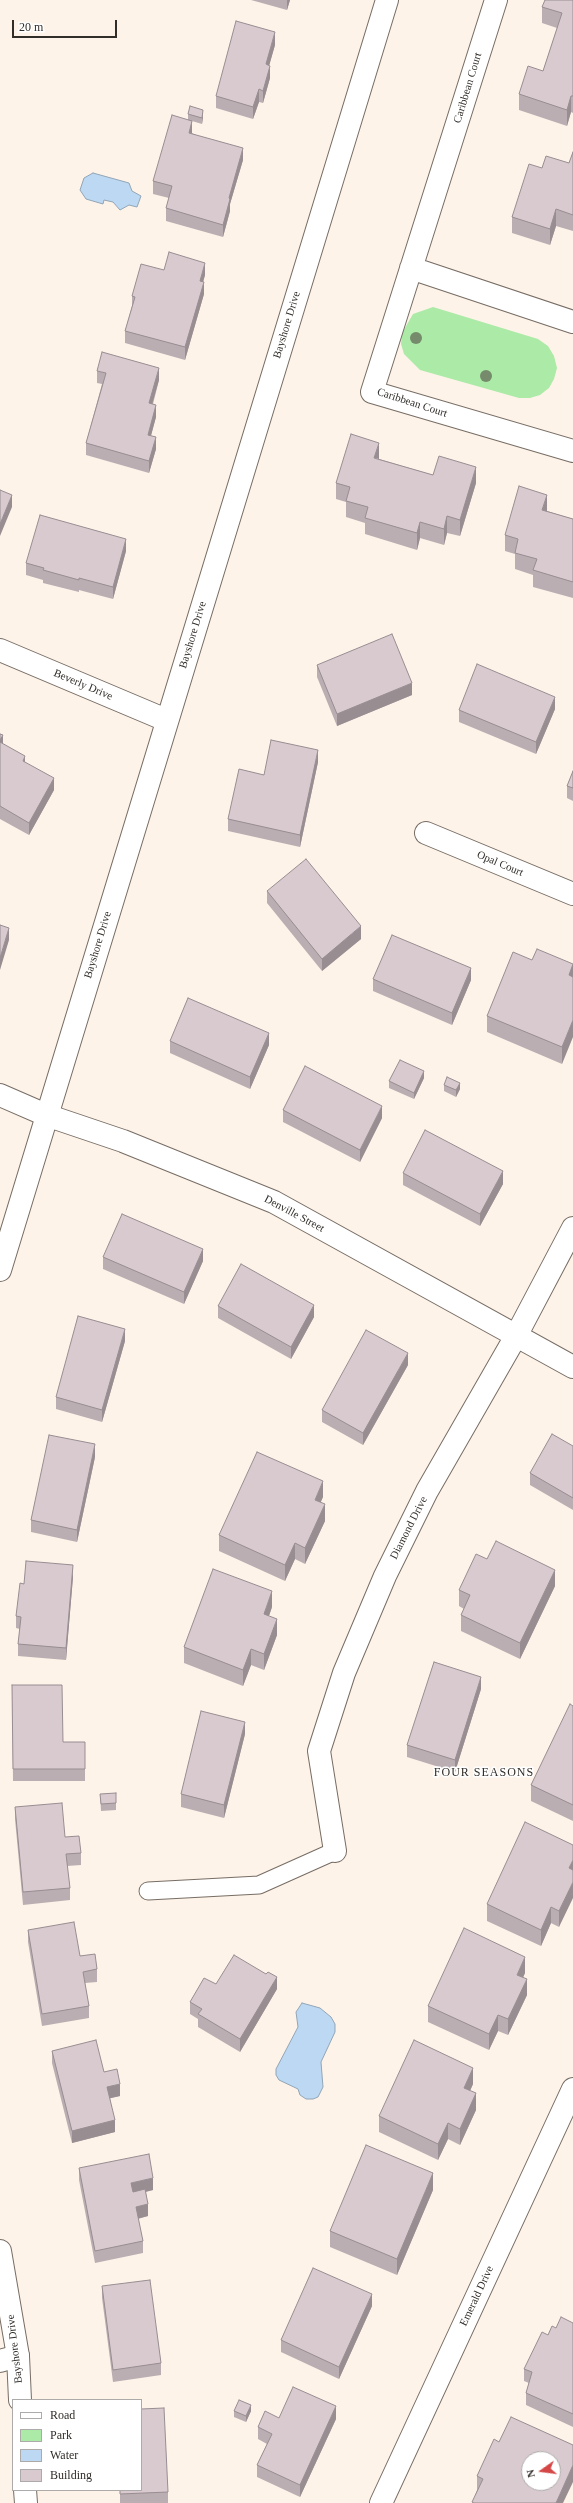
<!DOCTYPE html>
<html>
<head>
<meta charset="utf-8">
<style>
  body { margin:0 }
  #map { position:relative; width:573px; height:2503px; overflow:hidden; background:#fef3e9; font-family:"Times New Roman",serif }
  canvas { display:block }
  .legend { position:absolute; left:12px; top:2399px; width:130px; height:92px; box-sizing:border-box; background:#fff; border:1px solid #adaba9; margin:0; padding:5px 7px; list-style:none; font-size:12px; color:#312d29 }
  .legend li { display:flex; align-items:center; gap:8px; height:20px }
  .legend b { width:20px; border:1px solid #adaba9 }
  .north { position:absolute; left:521px; top:2451px; width:40px; height:40px; box-sizing:border-box; background:#fff; border:1px solid #adaba9; border-radius:50%; rotate:256deg; font-size:11px; font-weight:700; line-height:16px; text-align:center; color:#312d29 }
  .north::after { content:''; display:block; margin:auto; width:14px; height:18px; background:#d54646; clip-path:polygon(50% 0,100% 100%,50% 72%,0 100%) }
  .scale { position:absolute; left:12px; top:20px; width:105px; height:18px; box-sizing:border-box; border:2px solid #312d29; border-top:0; padding-left:5px; font-size:12px; line-height:14px; white-space:nowrap; color:#312d29; -webkit-text-stroke:3px #fff; paint-order:stroke }
</style>
</head>
<body>
<div id="map">
<canvas width="573" height="2503"></canvas>
<ul class="legend">
<li><b style="height:5px;background:#fff"></b>Road</li>
<li><b style="height:11px;background:#aceaa7"></b>Park</li>
<li><b style="height:11px;background:#bcd8f3"></b>Water</li>
<li><b style="height:11px;background:#d9cacf"></b>Building</li>
</ul>
<div class="north">N</div>
<div class="scale">20 m</div>
</div>
<script>
const ctx = document.querySelector('canvas').getContext('2d');
ctx.lineJoin = 'round';
function paint(path, color) { ctx.fillStyle = color; ctx.fill(path, 'evenodd'); }
const poly = rows => new Path2D(rows.map(r => 'M' + r).join(''));
function stroke(path, color, width, dash) { ctx.strokeStyle = color; ctx.lineWidth = width; ctx.lineCap = dash ? 'butt' : 'round'; ctx.setLineDash(dash || []); ctx.stroke(path); }
function drawText(font, color, halo, rows, align = 'center') {
  ctx.font = font + ' "Times New Roman",serif'; ctx.lineWidth = 3; ctx.setLineDash([]); ctx.textBaseline = 'middle'; ctx.strokeStyle = halo; ctx.fillStyle = color; for (const [text, x, y, turn = 0] of rows) {
    ctx.save(); ctx.translate(x, y); ctx.rotate((+turn || 0) * Math.PI / 180); ctx.textAlign = isNaN(turn) ? turn : align; if (halo) ctx.strokeText(text, 0, 0); ctx.fillText(text, 0, 0); ctx.restore();
  }
}
const green = poly([
  [433,307,538,339,548,346,554,356,557,368,554,379,549,388,540,395,530,398,519,398,420,370,404,354,401,344,402,333,413,314]
]);
const water = poly([
  [93,173,129,183,132,191,141,196,137,207,129,205,120,210,113,202,104,200,103,204,86,199,80,190,84,178,93,173],
  [302,2003,320,2008,331,2017,335,2024,335,2032,321,2062,323,2087,318,2097,313,2099,306,2099,300,2095,298,2089,279,2080,276,2075,276,2069,298,2027,296,2012,302,2003]
]);
const lane = poly([
  [148,1891,259,1885,335,1851]
]);
const street = poly([
  [496,0,372,392,573,451],
  [411,268,573,322],
  [0,650,166,720],
  [426,833,573,894],
  [0,1095,46,1115,123,1141,274,1202,573,1367],
  [335,1851,319,1751,344,1673,385,1576,427,1491,516,1336,573,1228],
  [0,2361,18,2356],
  [381,2503,573,2089]
]);
const secondary = poly([
  [0,1270,387,0],
  [0,2251,18,2356,20,2400],
  [25,2490,26,2503]
]);
const trees = [
  [416,338],
  [486,376]
];
const wall = poly([
  [251,0,290,0,287,10],
  [573,0,573,113,571,112,567,126,519,110,519,94,543,71,557,28,542,23,542,7],
  [275,45,269,65,270,78,263,103,259,102,253,119,216,108,216,96],
  [188,114,203,117,202,124,192,121,192,133,243,160,230,204,230,211,223,237,166,221,166,208,169,198,153,194,153,181,188,120],
  [573,152,573,231,556,226,550,245,512,233,512,217,542,168,569,163],
  [164,270,205,275,203,282,204,294,185,360,125,343,125,331,132,306,132,296],
  [97,371,159,380,153,404,156,417,151,435,156,449,149,473,86,455,86,443,102,384,97,383],
  [379,459,433,475,476,483,460,536,447,533,444,545,420,538,417,550,365,534,365,523,346,517,346,502,336,499,336,483],
  [547,511,573,519,573,598,533,587,533,575,515,569,515,554,505,551,505,535],
  [126,551,113,599,79,590,79,592,43,583,43,580,26,575,26,563],
  [317,665,412,695,337,726,317,677],
  [555,709,536,754,459,722,459,710],
  [0,734,3,744,25,762,54,790,29,835,0,819],
  [318,762,300,847,228,831,228,819,264,775],
  [573,771,573,801,567,798,567,786],
  [267,891,361,939,322,971,267,903],
  [532,960,573,964,562,1064,487,1032,487,1016],
  [373,979,471,980,452,1025,373,991],
  [170,1041,269,1045,250,1089,170,1053],
  [424,1078,414,1099,389,1088,389,1081],
  [444,1085,460,1089,456,1097,444,1091],
  [283,1110,382,1118,360,1162,283,1122],
  [403,1173,503,1184,480,1226,403,1185],
  [103,1257,203,1261,184,1304,103,1269],
  [218,1306,314,1317,291,1359,218,1318],
  [125,1341,102,1422,56,1409,56,1397],
  [408,1365,363,1445,322,1422,322,1410],
  [573,1446,573,1510,530,1485,530,1473],
  [95,1457,77,1542,31,1532,31,1520],
  [323,1497,320,1502,325,1521,305,1564,295,1559,285,1581,219,1551,219,1535],
  [73,1577,66,1660,18,1656,18,1644,20,1629,16,1628,16,1616,24,1584],
  [555,1586,520,1659,461,1631,461,1615,464,1609,459,1606,459,1590],
  [272,1607,269,1616,277,1635,264,1670,251,1665,243,1686,184,1663,184,1647],
  [12,1685,63,1742,85,1742,85,1781,13,1781],
  [481,1689,455,1772,407,1757,407,1745],
  [573,1706,573,1821,531,1801,531,1785],
  [245,1734,224,1818,181,1807,181,1794],
  [100,1794,116,1803,116,1810,101,1811],
  [15,1807,81,1853,81,1865,67,1866,70,1888,70,1900,23,1905,15,1819],
  [573,1845,559,1927,551,1923,541,1946,487,1921,487,1904],
  [28,1930,80,1956,97,1969,97,1982,85,1983,89,2006,89,2018,42,2026,28,1942],
  [525,1973,523,1977,527,1995,508,2035,498,2031,489,2050,428,2022,428,2006],
  [266,1974,277,1989,240,2052,198,2027,198,2019,190,2014,190,2002,216,1984],
  [52,2051,104,2072,120,2096,110,2098,115,2132,72,2143,52,2063],
  [473,2084,470,2091,476,2110,460,2145,448,2139,438,2160,379,2132,379,2116],
  [79,2168,153,2190,146,2192,148,2216,138,2219,143,2241,143,2253,95,2263,79,2180],
  [433,2190,397,2275,330,2247,330,2231],
  [102,2286,161,2363,161,2375,113,2382,102,2298],
  [372,2306,339,2379,281,2352,281,2340],
  [573,2323,573,2427,526,2405,526,2393,529,2383,524,2381,524,2369,548,2335,556,2328],
  [234,2411,251,2411,246,2422,234,2417],
  [279,2418,336,2419,300,2497,257,2477,257,2465,267,2444,258,2439,258,2427],
  [477,2476,563,2503,472,2503,477,2490],
  [120,2490,141,2490,168,2492,168,2503,120,2503]
]);
const shadedWall = poly([
  [287,0,290,0,287,10],
  [275,32,275,45,266,77,266,64],
  [270,66,270,78,263,103,263,91],
  [259,89,259,102,253,119,253,107],
  [571,96,571,112,567,126,567,110],
  [203,110,203,117,202,124,202,118],
  [192,121,192,133,189,133],
  [243,148,243,160,230,204,230,211,223,237,223,225,229,198],
  [556,209,556,226,550,245,550,229],
  [205,263,205,275,200,293,200,281],
  [204,282,204,294,185,360,185,347],
  [159,368,159,380,149,415,149,403],
  [156,405,156,417,148,447,148,435],
  [156,437,156,449,149,473,149,461],
  [379,443,379,459,374,458],
  [476,467,476,483,460,536,460,520],
  [12,495,12,507,0,536,0,524],
  [547,495,547,511,542,526,542,510],
  [447,516,447,533,444,545,444,529],
  [420,522,420,538,417,550,417,533],
  [126,539,126,551,113,599,113,587],
  [412,683,412,695,337,726,337,714],
  [555,697,555,709,536,754,536,742],
  [3,735,3,747,0,752,0,740],
  [318,750,318,762,300,847,300,835],
  [25,756,25,768,23,761],
  [54,778,54,790,29,835,29,823],
  [361,926,361,939,322,971,322,959],
  [9,928,9,940,0,970,0,958],
  [573,964,573,980,569,975],
  [471,968,471,980,452,1025,452,1013],
  [573,1020,573,1037,562,1064,562,1047],
  [269,1033,269,1045,250,1089,250,1077],
  [424,1071,424,1078,414,1099,414,1093],
  [460,1083,460,1089,456,1097,456,1090],
  [382,1106,382,1118,360,1162,360,1150],
  [503,1171,503,1184,480,1226,480,1214],
  [203,1249,203,1261,184,1304,184,1292],
  [314,1305,314,1317,291,1359,291,1347],
  [125,1329,125,1341,102,1422,102,1410],
  [408,1353,408,1365,363,1445,363,1433],
  [95,1444,95,1457,77,1542,77,1530],
  [323,1481,323,1497,315,1516,315,1500],
  [325,1504,325,1521,305,1564,305,1548],
  [295,1543,295,1559,285,1581,285,1565],
  [73,1565,73,1577,66,1660,66,1648],
  [555,1570,555,1586,520,1659,520,1643],
  [272,1591,272,1607,264,1630,264,1614],
  [277,1619,277,1635,264,1670,264,1654],
  [251,1649,251,1665,243,1686,243,1670],
  [481,1677,481,1689,455,1772,455,1760],
  [245,1722,245,1734,224,1818,224,1805],
  [573,1860,573,1876,569,1868],
  [573,1882,573,1898,559,1927,559,1911],
  [551,1907,551,1923,541,1946,541,1930],
  [525,1957,525,1973,517,1991,517,1975],
  [277,1977,277,1989,240,2052,240,2039],
  [527,1979,527,1995,508,2035,508,2019],
  [498,2015,498,2031,489,2050,489,2034],
  [473,2068,473,2084,464,2104,464,2088],
  [120,2084,120,2096,107,2099,107,2087],
  [476,2093,476,2110,460,2145,460,2129],
  [115,2120,115,2132,72,2143,72,2131],
  [448,2123,448,2139,438,2160,438,2144],
  [433,2173,433,2190,397,2275,397,2259],
  [153,2178,153,2190,131,2195,131,2183],
  [148,2204,148,2216,136,2219,136,2207],
  [372,2294,372,2306,339,2379,339,2367],
  [251,2405,251,2411,246,2422,246,2416],
  [336,2406,336,2419,300,2497,300,2485],
  [573,2465,573,2482,563,2503,556,2503]
]);
const building = poly([
  [545,0,573,0,573,96,571,96,567,110,519,94,528,66,543,71,562,13,542,7,545,0],
  [236,21,275,32,266,64,270,66,263,91,259,89,253,107,216,96,236,21],
  [190,106,203,110,202,118,188,114,190,106],
  [172,115,192,121,189,133,243,148,229,198,230,199,223,225,166,208,172,186,153,181,172,115],
  [573,152,573,215,556,209,550,229,512,217,529,164,542,168,546,156,569,163,573,152],
  [169,252,205,263,200,281,204,282,185,347,125,331,135,297,132,296,141,264,164,270,169,252],
  [102,352,159,368,149,403,156,405,148,435,156,437,149,461,86,443,106,373,97,371,102,352],
  [351,434,379,443,374,458,433,475,439,456,476,467,460,520,447,516,444,529,420,522,417,533,365,518,368,507,346,501,350,487,336,483,351,434],
  [519,486,547,495,542,510,573,519,573,582,533,570,537,559,515,553,518,539,505,535,519,486],
  [0,490,12,495,0,524,0,490],
  [40,515,126,539,113,587,79,578,79,580,43,570,44,568,26,563,40,515],
  [392,634,412,683,337,714,317,665,392,634],
  [477,664,555,697,536,742,459,710,477,664],
  [0,734,3,735,0,740,0,734],
  [271,740,318,750,300,835,228,819,239,769,264,775,271,740],
  [0,742,25,756,23,761,54,778,29,823,0,806,0,742],
  [573,771,573,788,567,786,573,771],
  [306,859,361,926,322,959,267,891,306,859],
  [0,925,9,928,0,958,0,925],
  [392,935,471,968,452,1013,373,979,392,935],
  [537,949,573,964,569,975,573,977,573,1020,562,1047,487,1016,513,952,532,960,537,949],
  [188,998,269,1033,250,1077,170,1041,188,998],
  [400,1060,424,1071,414,1093,389,1081,400,1060],
  [305,1066,382,1106,360,1150,283,1110,305,1066],
  [447,1077,460,1083,456,1090,444,1085,447,1077],
  [425,1130,503,1171,480,1214,403,1173,425,1130],
  [122,1214,203,1249,184,1292,103,1257,122,1214],
  [241,1264,314,1305,291,1347,218,1306,241,1264],
  [78,1316,125,1329,102,1410,56,1397,78,1316],
  [366,1330,408,1353,363,1433,322,1410,366,1330],
  [552,1434,573,1446,573,1498,530,1473,552,1434],
  [49,1435,95,1444,77,1530,31,1520,49,1435],
  [257,1452,323,1481,315,1500,325,1504,305,1548,295,1543,285,1565,219,1535,257,1452],
  [496,1541,555,1570,520,1643,461,1615,470,1595,459,1590,476,1554,487,1559,496,1541],
  [26,1561,73,1565,66,1648,18,1644,21,1617,16,1616,20,1583,24,1584,26,1561],
  [213,1569,272,1591,264,1614,277,1619,264,1654,251,1649,243,1670,184,1647,213,1569],
  [434,1662,481,1677,455,1760,407,1745,434,1662],
  [12,1685,62,1685,63,1742,85,1742,85,1769,13,1769,12,1685],
  [570,1704,573,1706,573,1805,531,1785,570,1704],
  [201,1711,245,1722,224,1805,181,1794,201,1711],
  [116,1793,116,1803,101,1804,100,1794,116,1793],
  [62,1803,65,1837,79,1836,81,1853,66,1854,70,1888,23,1892,15,1807,62,1803],
  [525,1822,573,1845,573,1860,569,1868,573,1870,573,1882,559,1911,551,1907,541,1930,487,1904,525,1822],
  [74,1922,80,1956,95,1954,97,1969,83,1972,89,2006,42,2014,28,1930,74,1922],
  [464,1928,525,1957,517,1975,527,1979,508,2019,498,2015,489,2034,428,2006,464,1928],
  [234,1955,266,1974,268,1972,277,1977,240,2039,198,2014,202,2009,190,2002,204,1978,216,1984,234,1955],
  [96,2040,104,2072,117,2069,120,2084,107,2087,115,2120,72,2131,52,2051,96,2040],
  [414,2040,473,2068,464,2088,476,2093,460,2129,448,2123,438,2144,379,2116,414,2040],
  [366,2145,433,2173,397,2259,330,2231,366,2145],
  [149,2154,153,2178,131,2183,133,2192,145,2189,148,2204,136,2207,143,2241,95,2251,79,2168,149,2154],
  [313,2268,372,2294,339,2367,281,2340,313,2268],
  [150,2280,161,2363,113,2370,102,2286,150,2280],
  [561,2317,573,2323,573,2414,526,2393,532,2372,524,2369,542,2332,548,2335,552,2326,556,2328,561,2317],
  [293,2387,336,2406,300,2485,257,2465,272,2434,258,2427,265,2411,279,2418,293,2387],
  [239,2400,251,2405,246,2416,234,2411,239,2400],
  [164,2408,168,2492,120,2494,120,2490,141,2490,141,2409,164,2408],
  [511,2417,573,2445,573,2465,556,2503,474,2503,472,2502,483,2479,477,2476,494,2439,499,2442,511,2417],
  [529,2459,553,2459,553,2483,529,2483,529,2459]
]);
const streetNames = [
  ["Caribbean Court",468,88,-73],
  ["Bayshore Drive",287,325,-73],
  ["Caribbean Court",412,403,18],
  ["Bayshore Drive",193,635,-73],
  ["Beverly Drive",83,685,23],
  ["Opal Court",500,864,23],
  ["Bayshore Drive",98,945,-73],
  ["Denville Street",294,1214,28],
  ["Diamond Drive",409,1528,-63],
  ["Emerald Drive",477,2296,-65],
  ["Bayshore Drive",15,2349,-97]
];
const neighbourhoodNames = [
  ["FOUR SEASONS",484,1773]
];
paint(green, '#aceaa7');
paint(water, '#bcd8f3');
stroke(water, '#92a5b6', 1);
stroke(lane, '#776d64', 19);
stroke(street, '#776d64', 24);
stroke(secondary, '#776d64', 24);
stroke(lane, '#fff', 17);
stroke(street, '#fff', 22);
stroke(secondary, '#fff', 22);
ctx.fillStyle = '#768b6c';
for (const [x, y] of trees) { ctx.beginPath(); ctx.arc(x, y, 6, 0, 2 * Math.PI); ctx.fill(); }
paint(wall, '#bbaeb2');
paint(shadedWall, '#988d91');
paint(building, '#d9cacf');
stroke(building, '#988d91', 1);
drawText('11px', '#312d29', '#fff', streetNames);
ctx.letterSpacing = '1px';
drawText('12px', '#312d29', '#fff', neighbourhoodNames);
ctx.letterSpacing = '0px';
</script>
</body>
</html>
